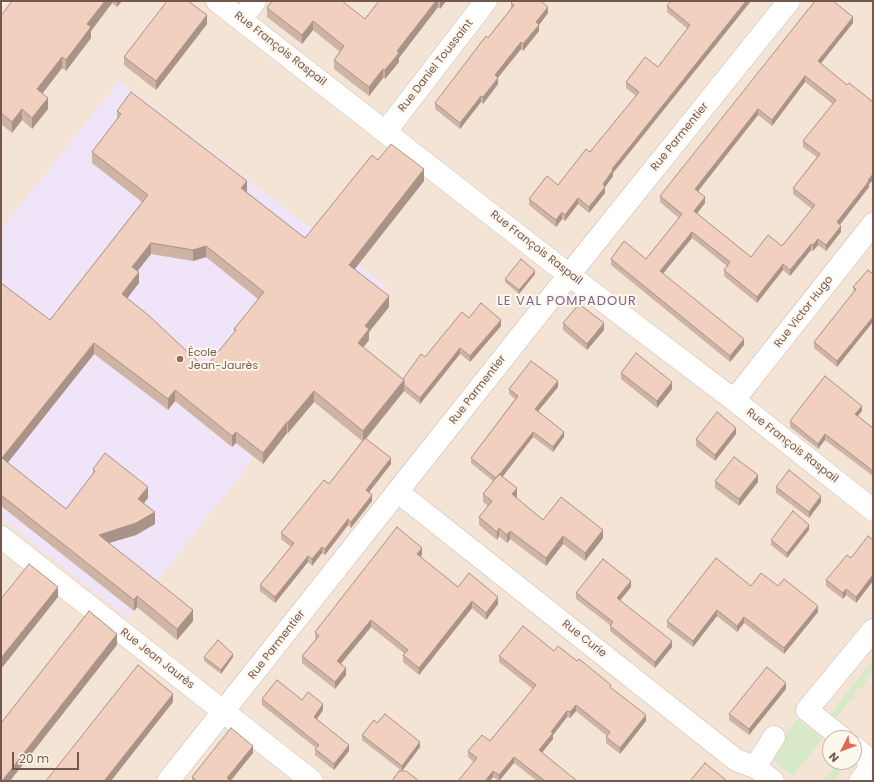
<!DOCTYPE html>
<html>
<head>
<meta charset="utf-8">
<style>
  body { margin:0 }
  #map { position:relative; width:874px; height:782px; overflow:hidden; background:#fcf3e8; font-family:Poppins,sans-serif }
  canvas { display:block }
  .frame { position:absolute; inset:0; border:2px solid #75584c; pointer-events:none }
  .north { position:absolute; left:822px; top:730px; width:40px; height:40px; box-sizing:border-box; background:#fef7ee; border:1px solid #c7b7ad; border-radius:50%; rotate:228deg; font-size:11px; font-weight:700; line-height:16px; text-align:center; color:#75584c }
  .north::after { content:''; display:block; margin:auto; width:14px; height:18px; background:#e26851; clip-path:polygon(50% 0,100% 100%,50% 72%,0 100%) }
  .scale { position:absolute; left:12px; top:752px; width:67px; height:18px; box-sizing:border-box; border:2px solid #75584c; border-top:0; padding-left:5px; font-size:12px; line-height:14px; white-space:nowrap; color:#75584c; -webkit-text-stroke:3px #fef7ee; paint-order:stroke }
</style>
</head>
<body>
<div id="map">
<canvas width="874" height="782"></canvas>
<div class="frame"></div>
<div class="north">N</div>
<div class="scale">20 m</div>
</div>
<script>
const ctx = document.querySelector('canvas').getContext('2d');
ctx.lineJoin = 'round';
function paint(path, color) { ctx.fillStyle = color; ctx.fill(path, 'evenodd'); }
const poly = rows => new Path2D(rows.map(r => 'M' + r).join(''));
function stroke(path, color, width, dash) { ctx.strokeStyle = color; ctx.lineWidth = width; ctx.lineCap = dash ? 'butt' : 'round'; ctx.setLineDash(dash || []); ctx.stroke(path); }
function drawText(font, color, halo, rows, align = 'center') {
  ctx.font = font + ' Poppins,sans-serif'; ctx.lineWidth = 4; ctx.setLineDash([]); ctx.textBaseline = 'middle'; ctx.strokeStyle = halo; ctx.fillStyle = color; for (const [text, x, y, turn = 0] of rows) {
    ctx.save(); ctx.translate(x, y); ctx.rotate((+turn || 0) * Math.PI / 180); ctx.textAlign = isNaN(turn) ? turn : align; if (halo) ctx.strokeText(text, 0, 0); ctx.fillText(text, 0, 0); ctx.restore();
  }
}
const residential = poly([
  [7,1,873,1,873,781,1,781,1,8],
  [830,738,854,738,854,762,830,762]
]);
const education = poly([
  [119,81,388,287,128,618,1,518,1,230]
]);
const green = poly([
  [873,660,873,673,872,675,870,674,865,680,867,681,861,688,859,687,854,694,855,696,851,701,849,700,837,718,831,713],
  [797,719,822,739,793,776,770,758,771,752],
  [838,762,848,762,833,781,823,781]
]);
const street = poly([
  [217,1,569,275,734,400,873,510],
  [241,20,255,1],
  [386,131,486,1],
  [734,400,873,224],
  [398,492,736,760,757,768,773,781],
  [1,537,312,781],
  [842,738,807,710,873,630],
  [854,747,873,763],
  [757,768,759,761,774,737],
  [168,781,569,275,789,1],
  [860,781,873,765]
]);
const wall = poly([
  [12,1,122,1,117,7,112,3,91,31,91,38,66,71,62,68,43,93,48,109,32,129,22,120,12,133,1,124,1,16],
  [379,1,446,1,440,9,438,7,399,58,399,62,385,79,383,78,369,96,334,69,334,60,340,52,313,30,302,44,267,17,267,8,365,19],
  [701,1,751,1,613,173,613,176,605,187,605,193,589,213,578,204,565,221,562,219,556,227,529,205,529,199,558,185,590,152,636,96,626,88,626,82,658,67,688,29,667,12,667,6,700,2],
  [511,3,548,13,539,25,539,31,523,51,521,49,498,78,498,84,483,104,481,102,460,129,435,109,435,103,488,38,511,9],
  [853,23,821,63,869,184,869,187,840,225,841,232,826,251,818,245,813,251,811,250,790,276,783,270,757,303,724,276,724,270,727,266,692,238,663,274,744,345,730,362,611,265,611,259,646,259,679,218,660,202,660,196],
  [805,82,833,104,803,141,803,147,817,157,793,188,793,194,812,209,782,246,751,257,697,214,705,203,698,191,758,115,772,126],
  [207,24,156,90,124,65,124,57],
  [117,111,247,192,305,238,378,160,424,181,355,269,389,307,369,332,369,340,363,347,403,379,425,357,469,318,501,326,470,362,460,354,420,404,404,391,366,439,391,464,369,492,372,501,351,528,348,525,325,555,322,553,312,566,308,562,275,603,260,591,260,585,291,547,281,539,281,533,329,484,362,441,314,402,288,433,287,433,263,464,236,443,232,447,175,401,168,410,94,354,7,463,66,509,93,475,93,469,148,498,144,503,155,524,136,535,109,543,193,621,177,640,137,607,134,611,1,506,1,283,50,320,142,202,92,163,92,152,117,121],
  [151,254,193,261,206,257,258,299,234,329,234,333,205,368,127,298,139,283,137,271],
  [535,274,519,294,505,282,505,279],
  [873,274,837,367,814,348,814,342,854,293,853,287],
  [563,323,604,330,587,350,563,330],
  [621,373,672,389,657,408,621,379],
  [558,387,538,411,564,437,553,452,533,437,502,477,517,497,516,498,543,520,603,538,585,561,563,544,546,566,510,539,507,543,499,536,497,540,479,525,479,517,488,506,483,502,483,494,493,481,471,463,471,458,515,399,509,394,509,389],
  [862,411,858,416,873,428,873,476,825,440,818,449,790,427,790,421],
  [736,434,715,461,696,446,696,439],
  [715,481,758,482,739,506,715,488],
  [776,487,821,502,809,518,776,493],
  [809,530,787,558,771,545,771,540],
  [873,540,873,581,856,603,846,595,843,599,826,586,826,580],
  [422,555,420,557,458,587,498,604,486,620,472,608,419,675,403,662,403,655,405,654,371,627,341,664,346,675,335,689,302,663,302,656,316,639,315,639,315,632],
  [751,586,778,586,818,612,784,654,744,623,737,632,717,616,693,647,667,627,667,621],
  [631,587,620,601,672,647,655,668,610,631,610,625,576,599,576,593],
  [554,651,577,661,611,688,646,721,620,754,606,743,606,737,607,736,576,711,570,718,567,717,553,735,553,739,542,753,577,781,537,781,514,763,499,781,493,777,490,781,458,781,474,762,468,757,468,751,490,741,533,689,499,662,499,656],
  [204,657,233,657,221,674,204,661],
  [786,689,749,735,729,720,729,714],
  [262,699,302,700,323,710,317,719,349,751,334,770,315,755,315,749,316,748,262,705],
  [377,723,420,747,402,771,362,740,362,735],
  [253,753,231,781,192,781,192,777]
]);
const shadedWall = poly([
  [105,1,112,1,112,3,91,31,91,38,66,71,66,60,87,24],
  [117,1,122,1,117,7],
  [436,1,438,1,438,7,399,58,399,62,385,79,385,70,397,51],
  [440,1,446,1,440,9],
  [746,1,751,1,613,173,613,176,605,187,605,193,589,213,589,207,612,169],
  [548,7,548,13,539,25,539,31,523,51,523,44,536,22],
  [207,15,207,24,156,90,156,81],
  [853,17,853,23,818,67,818,61],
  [313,21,313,30,302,44,302,35],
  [521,42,521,49,495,81,495,75],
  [62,57,62,68,37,100,37,89],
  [383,69,383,78,369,96,369,87],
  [805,76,805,82,772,126,772,120],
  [498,78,498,84,483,104,483,97],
  [481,96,481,102,460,129,460,123],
  [48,98,48,109,32,129,32,118],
  [22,109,22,120,12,133,12,122],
  [758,109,758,115,695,195,695,189],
  [424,169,424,181,349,276,349,265],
  [873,174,873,180,869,184,869,187,837,228,837,222],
  [247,181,247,192,241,188],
  [705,197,705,203,694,217,694,211],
  [578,198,578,204,565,221,565,215],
  [562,212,562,219,556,227,556,220],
  [841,226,841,232,826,251,826,245],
  [692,232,692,238,660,277,660,271],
  [818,239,818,245,813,251,813,245],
  [151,243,151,254,132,278,132,267],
  [811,244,811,250,790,276,790,270],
  [206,246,206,257,193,261,193,250],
  [783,264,783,270,757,303,757,297],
  [535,271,535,274,519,294,519,290],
  [139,272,139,283,122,305,122,294],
  [389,296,389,307,369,332,369,340,358,354,358,343,365,326],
  [873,317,873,322,837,367,837,361],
  [501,320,501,326,470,362,470,356],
  [604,323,604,330,587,350,587,344],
  [744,339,744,345,730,362,730,356],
  [94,343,94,354,2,470,2,458],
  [460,348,460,354,420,404,420,398],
  [404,380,404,391,363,442,363,431],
  [558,381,558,387,535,415,535,409],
  [672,382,672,389,657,408,657,401],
  [175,390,175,401,168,410,168,399],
  [314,391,314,402,288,433,288,422],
  [862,406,862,411,855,419,855,414],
  [287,422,287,433,263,464,263,453],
  [736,428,736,434,715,461,715,455],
  [236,432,236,443,232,447,232,436],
  [533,432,533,437,497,484,497,478],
  [564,432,564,437,553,452,553,447],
  [825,434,825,440,818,449,818,444],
  [391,458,391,464,366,496,366,490],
  [758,475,758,482,739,506,739,499],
  [148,487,148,498,138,510,138,499],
  [517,488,517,497,512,502,512,494],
  [372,495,372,501,351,528,351,522],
  [821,496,821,502,809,518,809,512],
  [155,512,155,524,136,535,99,546,99,535],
  [348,519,348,525,325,555,325,549],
  [809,525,809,530,787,558,787,553],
  [499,528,499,536,497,540,497,532],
  [603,530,603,538,585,561,585,553],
  [510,531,510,539,507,543,507,535],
  [563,536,563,544,546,566,546,558],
  [322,547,322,553,312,566,312,559],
  [422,548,422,555,417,561,417,554],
  [308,556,308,562,275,603,275,597],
  [873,575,873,581,856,603,856,597],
  [631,581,631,587,617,604,617,598],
  [58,587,58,597,1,669,1,658],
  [846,589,846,595,843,599,843,593],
  [137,596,137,607,134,611,134,600],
  [498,597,498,604,486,620,486,613],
  [472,601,472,608,419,675,419,668],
  [818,606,818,612,784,654,784,648],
  [193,610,193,621,177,640,177,629],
  [717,610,717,616,693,647,693,641],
  [744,617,744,623,737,632,737,626],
  [371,620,371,627,337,668,337,661],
  [117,634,117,645,10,781,2,781],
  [672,641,672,647,655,668,655,662],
  [233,654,233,657,221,674,221,670],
  [346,668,346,675,335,689,335,682],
  [786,683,786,689,749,735,749,729],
  [173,694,173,702,111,781,104,781],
  [323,704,323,710,314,723,314,717],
  [576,705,576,711,570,718,570,712],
  [567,711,567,717,553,735,553,739,539,756,539,750,551,732],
  [646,715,646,721,620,754,620,748],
  [420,742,420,747,402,771,402,766],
  [349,745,349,751,334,770,334,764],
  [253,746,253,753,230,781,227,778],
  [514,757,514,763,499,781,499,775],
  [493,771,493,777,490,781,485,781]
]);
const building = poly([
  [12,1,105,1,87,24,91,27,66,60,62,57,37,89,48,98,32,118,22,109,12,122,1,113,1,16,12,1],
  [167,1,188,1,207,15,156,81,124,57,167,1],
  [272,1,342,1,365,19,379,1,436,1,397,51,399,53,385,70,383,69,369,87,334,60,344,46,313,21,302,35,267,8,272,1],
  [513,1,541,1,548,7,536,22,539,25,523,44,521,42,495,75,498,78,483,97,481,96,460,123,435,103,486,36,488,38,514,5,511,3,513,1],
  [671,1,699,1,700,2,701,1,746,1,612,169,613,170,603,184,605,187,589,207,578,198,565,215,562,212,556,220,529,199,547,176,558,185,586,149,590,152,639,92,626,82,645,57,658,67,690,25,667,6,671,1],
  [815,1,833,1,853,17,818,61,847,85,849,83,873,102,873,174,868,180,869,181,837,222,841,226,826,245,818,239,813,245,811,244,790,270,783,264,757,297,724,270,730,262,692,232,660,271,744,339,730,356,611,259,624,241,646,259,682,214,660,196,815,1],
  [805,76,836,100,803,141,820,154,793,188,815,205,782,246,768,235,751,257,694,211,705,197,695,189,758,109,772,120,805,76],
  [131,92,247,181,241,188,305,238,372,155,378,160,391,144,424,169,349,265,389,296,365,326,369,329,358,343,404,380,363,431,314,391,288,422,287,422,263,453,236,432,232,436,175,390,168,399,94,343,2,458,66,509,95,471,93,469,105,453,148,487,138,499,155,512,136,523,99,535,193,610,177,629,137,596,134,600,1,495,1,283,50,320,148,195,92,152,121,114,117,111,131,92],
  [151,243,193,250,206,246,264,292,234,329,236,330,205,368,147,314,122,294,139,272,132,267,151,243],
  [521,259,535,271,519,290,505,279,521,259],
  [868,270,873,274,873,317,837,361,814,342,856,289,853,287,868,270],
  [481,303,501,320,470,356,460,348,420,398,404,385,404,380,403,379,421,354,425,357,462,312,469,318,481,303],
  [579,304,604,323,587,344,563,323,579,304],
  [636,353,672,382,657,401,621,373,636,353],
  [531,361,558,381,535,409,564,432,553,447,533,432,499,475,499,474,496,478,471,458,518,396,509,389,531,361],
  [825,376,862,406,855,414,873,428,873,471,825,434,818,444,790,421,825,376],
  [717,412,736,428,715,455,696,439,717,412],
  [365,438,391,458,366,490,372,495,351,522,348,519,325,549,322,547,312,559,308,556,275,597,260,585,294,543,281,533,324,480,329,484,365,438],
  [734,457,758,475,739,499,715,481,734,457],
  [789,470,821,496,809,512,776,487,789,470],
  [499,474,517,488,512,494,543,520,561,497,603,530,585,553,563,536,546,558,510,531,507,535,499,528,497,532,479,517,492,501,483,494,499,474],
  [793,511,809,525,787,553,771,540,793,511],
  [397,527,422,548,417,554,458,587,469,573,498,597,486,613,472,601,419,668,403,655,408,650,371,620,337,661,346,668,335,682,302,656,319,636,315,632,397,527],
  [868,536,873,540,873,575,856,597,846,589,843,593,826,580,847,555,851,558,868,536],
  [716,558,751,586,761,573,778,586,784,579,818,606,784,648,744,617,737,626,717,610,693,641,667,621,716,558],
  [603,559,631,581,617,598,672,641,655,662,610,626,613,622,576,593,603,559],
  [29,564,58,587,1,658,1,599,29,564],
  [89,611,117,634,2,781,1,781,1,723,89,611],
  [523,626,554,651,558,646,577,661,579,659,611,685,610,687,646,715,620,748,606,737,610,732,576,705,570,712,567,711,551,732,553,733,539,750,577,781,545,781,514,757,499,775,493,771,485,781,458,781,477,758,468,751,482,735,490,741,536,685,499,656,523,626],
  [218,640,233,654,221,670,204,657,218,640],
  [138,665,173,694,104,781,46,781,138,665],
  [767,667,786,683,749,729,729,714,767,667],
  [277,680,302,700,308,692,323,704,314,717,349,745,334,764,315,749,319,745,262,699,277,680],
  [385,714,420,742,402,766,362,735,374,720,377,723,385,714],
  [231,728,253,746,227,778,231,781,197,781,192,777,231,728],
  [705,763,727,781,690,781,705,763],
  [399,771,406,771,419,781,392,781,399,771]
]);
const markers = [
  [180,359,4,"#8d6e63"]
];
const streetNames = [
  ["Rue François Raspail",280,49,38],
  ["Rue Daniel Toussaint",436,66,-52],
  ["Rue Parmentier",680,137,-51],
  ["Rue François Raspail",536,248,38],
  ["Rue Victor Hugo",804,312,-52],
  ["Rue Parmentier",478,390,-52],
  ["Rue François Raspail",792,446,38],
  ["Rue Curie",584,639,38],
  ["Rue Parmentier",277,645,-52],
  ["Rue Jean Jaurès",157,659,38]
];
const educationNames = [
  ["École",188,353],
  ["Jean-Jaurès",188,366]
];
const quarterNames = [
  ["LE VAL POMPADOUR",567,302]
];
paint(residential, '#f3e4d6');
paint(education, '#f0e4f8');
paint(green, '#d7e9c6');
stroke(street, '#d0bcb0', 23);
stroke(street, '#fff', 22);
paint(wall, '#cfb3a5');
paint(shadedWall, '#a99286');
paint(building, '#f1d0c0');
stroke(building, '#a99286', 1);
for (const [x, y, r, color] of markers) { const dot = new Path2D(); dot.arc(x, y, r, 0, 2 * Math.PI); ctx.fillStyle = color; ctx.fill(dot); stroke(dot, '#fef7ee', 1.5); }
drawText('11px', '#75584c', '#fef7ee', streetNames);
drawText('11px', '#785e54', '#fef7ee', educationNames, 'left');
ctx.letterSpacing = '1px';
drawText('13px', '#7f6491', '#fef7ee', quarterNames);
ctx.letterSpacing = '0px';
</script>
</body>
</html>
